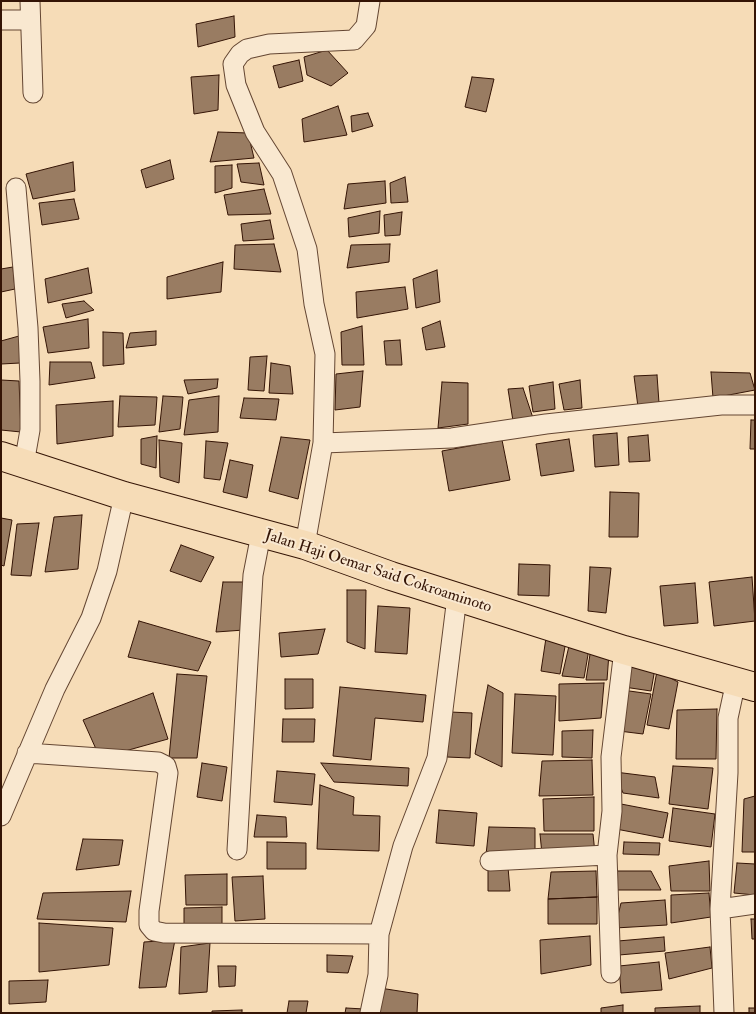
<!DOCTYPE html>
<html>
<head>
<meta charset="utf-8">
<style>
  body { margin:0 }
  #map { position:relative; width:756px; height:1014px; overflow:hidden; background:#f6dcb7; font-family:"IM FELL Double Pica",serif }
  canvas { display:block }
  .frame { position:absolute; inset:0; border:2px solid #341405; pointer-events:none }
</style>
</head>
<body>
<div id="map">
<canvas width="756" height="1014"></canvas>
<div class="frame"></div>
</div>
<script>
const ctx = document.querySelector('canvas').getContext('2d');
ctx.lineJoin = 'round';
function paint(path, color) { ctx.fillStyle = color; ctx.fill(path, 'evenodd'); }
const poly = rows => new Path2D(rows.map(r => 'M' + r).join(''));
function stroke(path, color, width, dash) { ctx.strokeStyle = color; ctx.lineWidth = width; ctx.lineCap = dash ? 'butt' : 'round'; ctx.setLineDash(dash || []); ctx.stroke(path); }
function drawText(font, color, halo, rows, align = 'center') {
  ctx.font = font + ' "IM FELL Double Pica",serif'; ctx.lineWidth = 4; ctx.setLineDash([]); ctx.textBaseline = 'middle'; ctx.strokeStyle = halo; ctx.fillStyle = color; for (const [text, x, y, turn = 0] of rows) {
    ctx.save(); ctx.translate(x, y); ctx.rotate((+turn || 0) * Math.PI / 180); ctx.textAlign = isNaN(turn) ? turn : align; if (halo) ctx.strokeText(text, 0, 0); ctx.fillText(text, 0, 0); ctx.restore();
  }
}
const building = poly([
  [234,16,235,37,198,47,196,24,234,16],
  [327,50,348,73,331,86,307,75,304,57,327,50],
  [299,60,303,81,279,88,273,66,299,60],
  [219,75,218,110,194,114,191,77,219,75],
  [472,77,494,79,486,112,465,107,472,77],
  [338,106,347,135,304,142,302,119,338,106],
  [368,113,373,126,352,132,351,116,368,113],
  [218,132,248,133,254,158,210,162,218,132],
  [170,160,174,179,146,188,141,170,170,160],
  [73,162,75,191,33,199,26,174,73,162],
  [259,163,264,185,241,182,237,164,259,163],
  [232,165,232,188,215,193,215,166,232,165],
  [405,177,408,202,391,203,390,183,405,177],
  [385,181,386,203,344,209,348,184,385,181],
  [264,189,271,214,228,215,224,195,264,189],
  [74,199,79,219,42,225,39,203,74,199],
  [380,211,379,233,349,237,348,218,380,211],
  [402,212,400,235,385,236,384,215,402,212],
  [270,220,274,239,243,241,241,224,270,220],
  [274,244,281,272,234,269,235,245,274,244],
  [390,244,389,262,347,268,351,245,390,244],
  [223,262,221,292,167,299,167,277,223,262],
  [13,267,15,289,1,292,1,269,13,267],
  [88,268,92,293,48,303,45,279,88,268],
  [437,270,440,302,416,308,413,279,437,270],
  [405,287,408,309,357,318,356,292,405,287],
  [84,301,94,310,66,318,62,304,84,301],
  [88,319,89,348,48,353,43,327,88,319],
  [440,321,445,347,426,350,422,328,440,321],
  [362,326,364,365,342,365,341,332,362,326],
  [156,331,156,345,126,348,130,333,156,331],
  [103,332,123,333,124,364,103,366,103,332],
  [19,336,20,363,1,364,1,341,19,336],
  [400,340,402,365,386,365,384,341,400,340],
  [267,356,264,391,248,390,250,357,267,356],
  [50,362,91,362,95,378,49,385,50,362],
  [271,363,290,366,293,394,269,393,271,363],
  [363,371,360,407,335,410,336,374,363,371],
  [711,372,750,373,755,390,713,398,711,372],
  [657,375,659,403,638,407,634,376,657,375],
  [218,379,217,388,188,394,184,380,218,379],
  [1,380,19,381,21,432,1,430,1,380],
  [580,380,582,408,564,410,559,384,580,380],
  [442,382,468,383,468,424,438,428,442,382],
  [553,382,555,409,533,412,529,386,553,382],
  [523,388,533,418,513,421,508,389,523,388],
  [120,396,157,397,155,425,118,427,120,396],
  [163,396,183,397,180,429,159,432,163,396],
  [219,396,218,432,184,435,189,400,219,396],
  [244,398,279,399,276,420,240,418,244,398],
  [113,401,113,436,57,444,56,405,113,401],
  [751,420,755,420,755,449,750,449,751,420],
  [617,433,619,465,595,467,593,435,617,433],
  [648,435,650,461,629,462,628,437,648,435],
  [157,436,156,468,141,464,141,439,157,436],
  [281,437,310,440,298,499,269,491,281,437],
  [569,439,574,471,541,476,536,444,569,439],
  [159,440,182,443,179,483,160,477,159,440],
  [502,440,510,480,449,491,442,451,502,440],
  [206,441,228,443,220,480,204,478,206,441],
  [230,460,253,465,247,498,223,492,230,460],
  [610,492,639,493,638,537,609,537,610,492],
  [82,515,78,569,45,572,54,517,82,515],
  [1,518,12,520,4,566,1,565,1,518],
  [39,523,31,576,11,575,17,524,39,523],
  [181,545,214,557,201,582,170,571,181,545],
  [519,564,550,565,549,596,518,595,519,564],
  [590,567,611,568,606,613,588,611,590,567],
  [752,577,755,621,714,626,709,582,752,577],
  [223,582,249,582,244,630,216,632,223,582],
  [695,583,698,623,664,626,660,586,695,583],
  [347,590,366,590,365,649,347,642,347,590],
  [378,606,410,608,407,654,375,652,378,606],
  [139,621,211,642,198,671,128,657,139,621],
  [325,629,318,654,281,657,279,633,325,629],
  [546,638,566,641,560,674,541,671,546,638],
  [569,646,589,649,584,678,562,676,569,646],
  [591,648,609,653,607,680,586,680,591,648],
  [630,659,656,663,651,691,624,687,630,659],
  [657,671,678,682,669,729,647,725,657,671],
  [177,674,207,676,197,758,169,758,177,674],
  [285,679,313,679,313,708,285,709,285,679],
  [604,683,601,718,559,721,559,684,604,683],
  [488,685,503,693,502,767,475,754,488,685],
  [340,687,426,695,423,722,375,718,371,760,333,756,340,687],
  [622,690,651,694,643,734,619,731,622,690],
  [153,693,168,739,100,758,83,720,153,693],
  [515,694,556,696,553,755,512,753,515,694],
  [717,709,716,759,676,759,677,710,717,709],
  [450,712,472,713,470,758,447,757,450,712],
  [283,719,315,719,314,742,282,742,283,719],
  [593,730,592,758,562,757,562,731,593,730],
  [592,760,593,795,539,796,542,761,592,760],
  [202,763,227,767,222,801,197,797,202,763],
  [321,763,409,768,408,786,334,782,321,763],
  [673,766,713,768,708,809,669,804,673,766],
  [277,771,315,774,312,805,274,802,277,771],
  [615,772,655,777,659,798,623,793,615,772],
  [320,785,354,797,353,815,380,816,379,851,317,849,320,785],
  [755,796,755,852,742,852,744,799,755,796],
  [594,797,594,831,544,831,543,799,594,797],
  [621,804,668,813,663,838,616,829,621,804],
  [673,808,715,814,711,847,669,841,673,808],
  [439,810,477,813,474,846,436,843,439,810],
  [257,815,286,817,287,837,254,837,257,815],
  [489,827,535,828,535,852,486,855,489,827],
  [540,834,593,834,595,853,542,854,540,834],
  [83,839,123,840,119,865,76,870,83,839],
  [267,842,306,843,306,869,267,869,267,842],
  [624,842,660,843,659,855,623,854,624,842],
  [709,861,710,891,671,891,669,866,709,861],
  [737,863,755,864,755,895,734,893,737,863],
  [488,867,508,867,510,891,488,891,488,867],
  [596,871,597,897,548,899,551,872,596,871],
  [615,871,651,871,661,890,615,890,615,871],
  [227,874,227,905,186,905,185,875,227,874],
  [263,876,265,919,235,921,232,877,263,876],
  [131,891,126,922,37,919,43,893,131,891],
  [709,893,711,917,671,923,671,895,709,893],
  [597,897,597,924,548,924,548,899,597,897],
  [665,900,667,925,615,928,621,903,665,900],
  [222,907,222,929,184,930,184,908,222,907],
  [751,919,755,919,755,939,752,939,751,919],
  [39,923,113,928,109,965,39,972,39,923],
  [590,936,591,965,541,974,540,940,590,936],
  [664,937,665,951,619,955,618,941,664,937],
  [175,940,166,987,139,988,144,942,175,940],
  [210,943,207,992,179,994,181,947,210,943],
  [710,947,712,968,669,979,665,953,710,947],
  [327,955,353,956,348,973,327,972,327,955],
  [659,962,662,990,621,993,619,966,659,962],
  [218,966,236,966,235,986,219,987,218,966],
  [48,980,46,1002,9,1004,9,981,48,980],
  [380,988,418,994,417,1013,378,1013,380,988],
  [289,1001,308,1001,306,1013,287,1013,289,1001],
  [623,1005,623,1013,601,1013,601,1008,623,1005],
  [700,1006,700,1013,655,1013,655,1008,700,1006],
  [346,1008,364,1009,363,1013,345,1013,346,1008],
  [749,1008,755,1008,755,1013,749,1013,749,1008],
  [242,1010,242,1013,212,1013,212,1011,242,1010]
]);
const street = poly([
  [30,1,33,93],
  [1,20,30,20],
  [16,188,28,328,30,381,30,430,24,464],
  [323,443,452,438,546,424,721,405,755,405],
  [305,545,323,443,325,354,314,304,307,249,282,174,255,132,236,85,233,64,240,54,247,49,269,44,354,40,366,26,370,1],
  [27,753,158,762,166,766,168,773,149,911,149,925,154,931,164,933,379,934],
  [1,816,55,689,91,618,107,571,124,496],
  [237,850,253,575,261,534],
  [490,861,607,855],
  [720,909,755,904],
  [611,973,607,855,612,811,611,757,624,650],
  [370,1013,378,975,379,934,403,846,437,758,457,597],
  [724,1013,720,909,728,773,728,718,736,681]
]);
const highway = poly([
  [1,456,124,496,305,545,391,576,624,650,755,687]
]);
const streetNames = [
  ["Jalan Haji Oemar Said Cokroaminoto",378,572,18]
];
paint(building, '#997c62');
stroke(building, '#341405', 1);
stroke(street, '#644632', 21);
stroke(highway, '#341405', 30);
stroke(street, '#f9e8d0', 19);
stroke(highway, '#f6dcb7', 28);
drawText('16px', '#341405', '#f9e8d0', streetNames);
</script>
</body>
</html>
